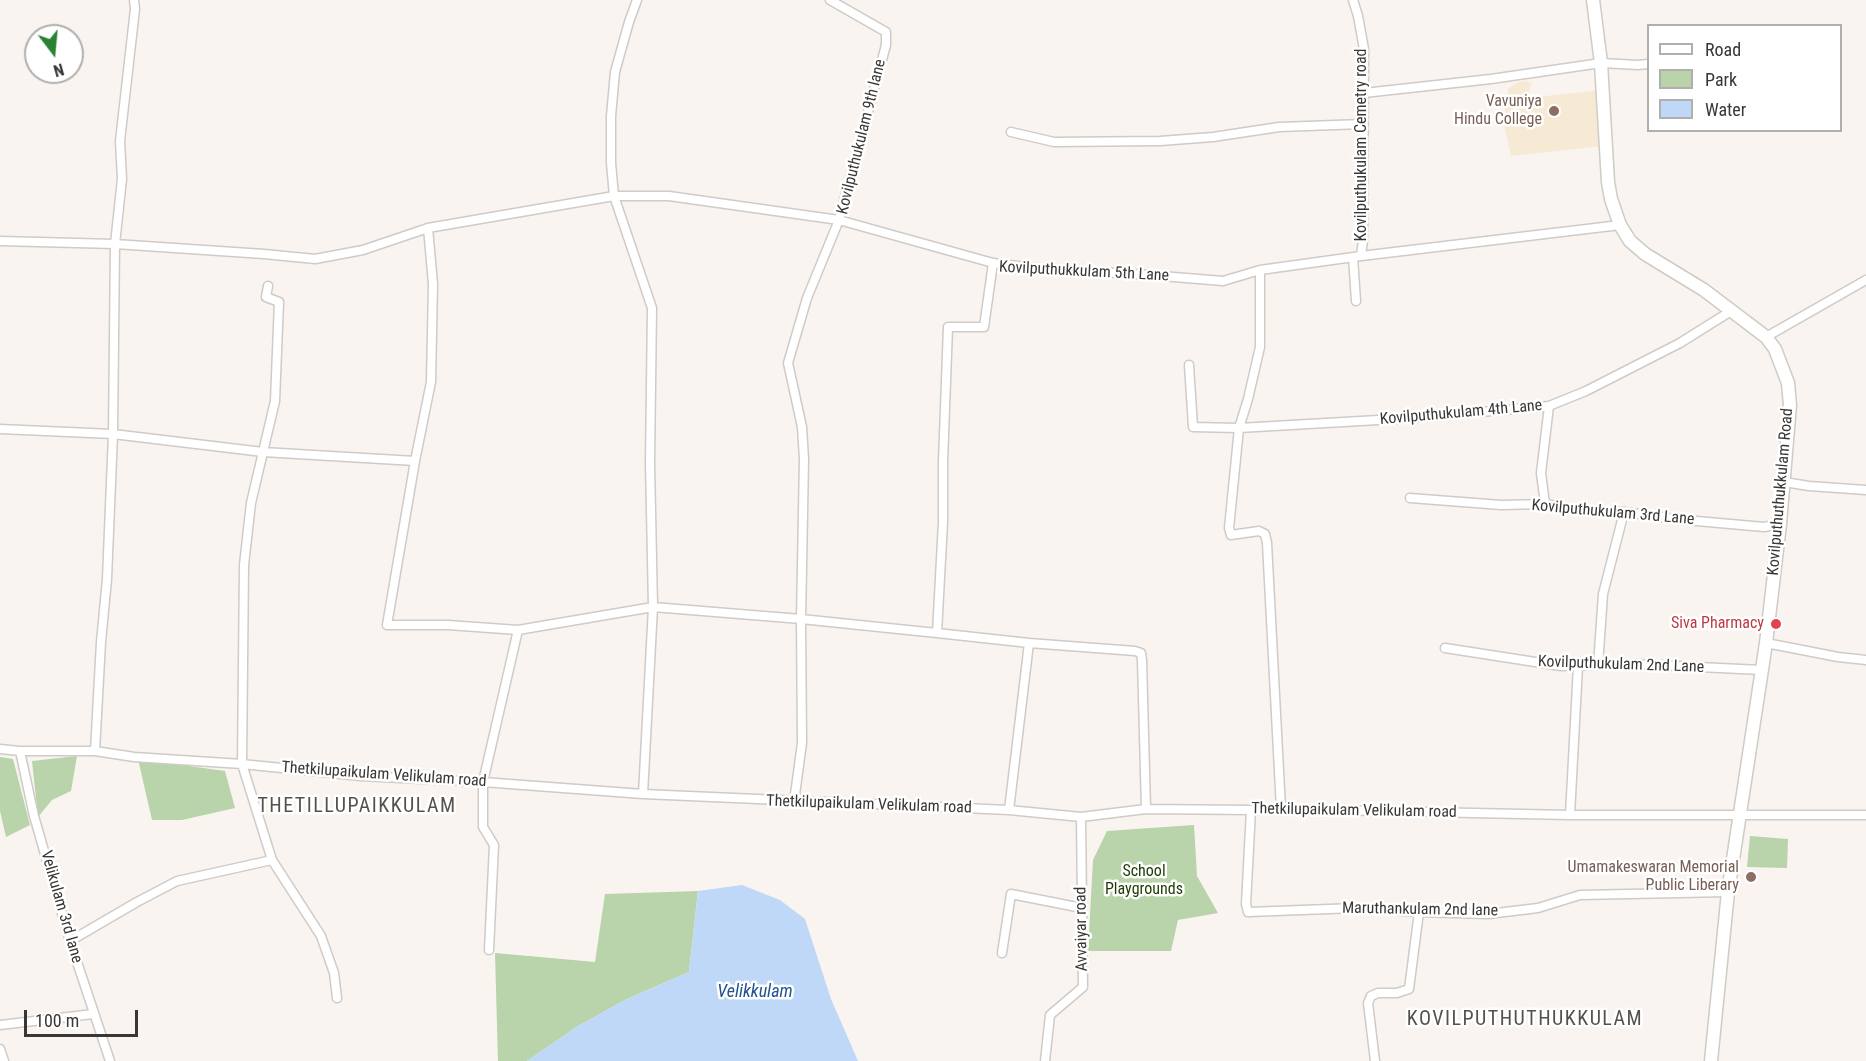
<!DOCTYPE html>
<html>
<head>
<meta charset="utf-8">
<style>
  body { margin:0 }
  #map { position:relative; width:1866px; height:1061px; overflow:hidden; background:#f9f4ef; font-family:"Roboto Condensed",sans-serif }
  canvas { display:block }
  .legend { position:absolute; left:1647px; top:24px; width:195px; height:108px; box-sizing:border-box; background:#fff; border:2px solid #b0afae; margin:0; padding:8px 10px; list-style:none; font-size:18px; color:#393735 }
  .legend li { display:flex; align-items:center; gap:12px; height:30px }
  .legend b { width:30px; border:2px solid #b0afae }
  .north { position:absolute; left:24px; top:24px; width:60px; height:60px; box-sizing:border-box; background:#fff; border:2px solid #b0afae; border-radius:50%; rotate:164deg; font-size:16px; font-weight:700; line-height:24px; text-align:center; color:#393735 }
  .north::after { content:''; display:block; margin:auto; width:21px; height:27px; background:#298333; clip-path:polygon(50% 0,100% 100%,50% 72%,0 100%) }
  .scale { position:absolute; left:24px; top:1010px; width:114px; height:27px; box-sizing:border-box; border:3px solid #393735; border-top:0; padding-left:8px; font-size:18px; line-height:21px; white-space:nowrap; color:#393735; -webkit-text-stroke:4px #fff; paint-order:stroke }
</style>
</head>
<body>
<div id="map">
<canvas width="1866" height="1061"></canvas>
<ul class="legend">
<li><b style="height:8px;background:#fff"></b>Road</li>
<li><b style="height:16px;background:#b9d3ab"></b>Park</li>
<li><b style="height:16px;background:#c0d8f7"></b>Water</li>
</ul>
<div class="north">N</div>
<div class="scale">100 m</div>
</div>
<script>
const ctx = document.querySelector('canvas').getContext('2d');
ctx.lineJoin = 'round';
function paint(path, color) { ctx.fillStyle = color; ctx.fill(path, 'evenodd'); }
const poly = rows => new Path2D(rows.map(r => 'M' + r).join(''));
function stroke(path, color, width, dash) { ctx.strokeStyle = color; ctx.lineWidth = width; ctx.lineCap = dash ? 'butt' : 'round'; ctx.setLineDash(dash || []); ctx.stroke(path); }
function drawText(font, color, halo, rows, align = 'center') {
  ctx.font = font + ' "Roboto Condensed",sans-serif'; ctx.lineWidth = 5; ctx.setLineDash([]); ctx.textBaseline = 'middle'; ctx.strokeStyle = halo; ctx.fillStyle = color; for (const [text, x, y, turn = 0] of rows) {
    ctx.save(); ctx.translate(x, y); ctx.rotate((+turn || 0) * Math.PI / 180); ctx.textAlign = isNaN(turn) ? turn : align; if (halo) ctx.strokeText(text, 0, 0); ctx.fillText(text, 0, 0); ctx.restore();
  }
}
const education = poly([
  [1525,81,1532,83,1526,98,1603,90,1603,146,1511,156,1504,125,1508,89,1516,83]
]);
const green = poly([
  [77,756,71,791,52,800,38,817,32,761],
  [0,757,13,759,30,825,6,837,0,811],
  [138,759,225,771,235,808,182,820,152,820],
  [1194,825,1197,876,1218,913,1178,920,1171,951,1088,951,1093,860,1107,831],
  [1750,836,1788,839,1787,868,1747,867],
  [698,891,689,972,627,999,578,1026,527,1061,498,1061,495,953,595,962,605,894]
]);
const water = poly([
  [742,885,780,900,805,919,831,999,858,1061,527,1061,578,1026,627,999,689,972,698,891]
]);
const street = poly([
  [637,0,629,22,615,72,611,116,611,163,614,196,652,308,650,463,653,607,643,794],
  [830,0,886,32,886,45,839,220,993,263],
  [1353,0,1358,16,1364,49,1363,240,1361,256],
  [1364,93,1491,79,1601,63,1638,65,1648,64],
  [1011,132,1054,142,1160,141,1213,137,1279,127,1363,124],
  [428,228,433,284,431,382,415,461,387,625,448,625,518,630],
  [0,241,115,244,264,254,315,259,363,250,428,228,614,196,669,196,839,220,807,298,788,363,802,427,804,459,801,619,802,743,794,802],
  [1353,257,1356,301],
  [1260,270,1260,347,1248,399,1239,428,1229,528,1231,535,1259,531,1265,534,1267,543,1281,809],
  [268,286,266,297,279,302,275,401,251,503,244,565,242,764,272,860,321,936,334,973,337,998],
  [1766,337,1866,280],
  [1189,365,1193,427,1239,428,1413,418,1549,406,1586,391,1680,343,1731,311],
  [0,429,113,434,263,452,415,461],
  [1784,482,1809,486,1866,490],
  [1410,498,1501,505,1545,504,1586,511,1624,512,1674,519,1764,527,1780,524],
  [1545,504,1541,473,1549,406],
  [1029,643,1135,651,1141,653,1142,660,1146,809],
  [1766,643,1838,657,1866,660],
  [1445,648,1561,666,1635,664,1762,670],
  [1598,665,1603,594,1624,512],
  [0,749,20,751,95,751,134,757,242,764,361,776,483,782,643,794,1009,810,1081,817,1146,809,1251,810,1281,809,1570,815,1866,815],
  [20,751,34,816,70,941,110,1061],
  [95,751,101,642,107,579,113,434,115,244,122,179,120,141,135,9,134,0],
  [1009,810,1029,643,937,633,943,522,943,462,948,327,984,327,993,263,1034,268,1149,275,1223,281,1260,270,1361,256,1620,225],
  [1251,810,1246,904,1248,912,1356,908,1419,912,1488,914,1538,908,1580,895,1728,892],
  [1570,815,1578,666],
  [70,941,137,902,177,881,272,860],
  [489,950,494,845,483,827,483,782,518,630,653,607,801,619,937,633],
  [1002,953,1011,894,1082,908],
  [0,1025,93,1014],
  [0,1049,4,1061],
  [1045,1061,1050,1015,1083,987,1081,817],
  [1375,1061,1368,1003,1371,996,1378,993,1397,993,1409,989,1419,912]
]);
const secondary = poly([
  [1593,0,1601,63,1608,182,1611,199,1620,225,1630,241,1645,254,1704,290,1766,337,1775,349,1788,383,1790,405,1780,524,1766,643,1728,892,1711,1061]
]);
const markers = [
  [1554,111,6,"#8d6e63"],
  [1776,624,6,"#e0444e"],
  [1751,877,6,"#8d6e63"]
];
const educationNames = [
  ["Vavuniya",1542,102],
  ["Hindu College",1542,120],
  ["Umamakeswaran Memorial",1739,868],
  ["Public Liberary",1739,886]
];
const streetNames = [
  ["Kovilputhukulam 9th lane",862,137,-76],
  ["Kovilputhukulam Cemetry road",1362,145,-90],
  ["Kovilputhukkulam 5th Lane",1084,272,3],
  ["Kovilputhukulam 4th Lane",1461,413,-5],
  ["Kovilputhuthukkulam Road",1781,492,-85],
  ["Kovilputhukulam 3rd Lane",1613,513,5],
  ["Kovilputhukulam 2nd Lane",1621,665,2],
  ["Thetkilupaikulam Velikulam road",384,775,4],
  ["Thetkilupaikulam Velikulam road",869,805,2],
  ["Thetkilupaikulam Velikulam road",1354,811,1],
  ["Velikulam 3rd lane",61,907,74],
  ["Maruthankulam 2nd lane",1420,910,1],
  ["Avvaiyar road",1082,929,-91]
];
const healthNames = [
  ["Siva Pharmacy",1764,624]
];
const parkNames = [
  ["School",1144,872],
  ["Playgrounds",1144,890]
];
const waterNames = [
  ["Velikkulam",755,992]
];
const quarterNames = [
  ["THETILLUPAIKKULAM",357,807],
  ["KOVILPUTHUTHUKKULAM",1525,1020]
];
paint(education, '#f6ead5');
paint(green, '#b9d3ab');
paint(water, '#c0d8f7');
stroke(street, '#cfcbc6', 11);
stroke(secondary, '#cfcbc6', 15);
stroke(street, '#fff', 8);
stroke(secondary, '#fff', 12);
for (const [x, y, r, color] of markers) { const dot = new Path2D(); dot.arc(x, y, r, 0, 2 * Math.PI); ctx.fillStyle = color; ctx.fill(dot); stroke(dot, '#fff', 2); }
drawText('16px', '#785e54', '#fff', educationNames, 'right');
drawText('16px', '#393735', '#fff', streetNames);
drawText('16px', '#be3a42', '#fff', healthNames, 'right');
drawText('16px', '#1b3b00', '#fff', parkNames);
drawText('italic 18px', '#205390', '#fff', waterNames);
ctx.letterSpacing = '1.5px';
drawText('20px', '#55514d', '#fff', quarterNames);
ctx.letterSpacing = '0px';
</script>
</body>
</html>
